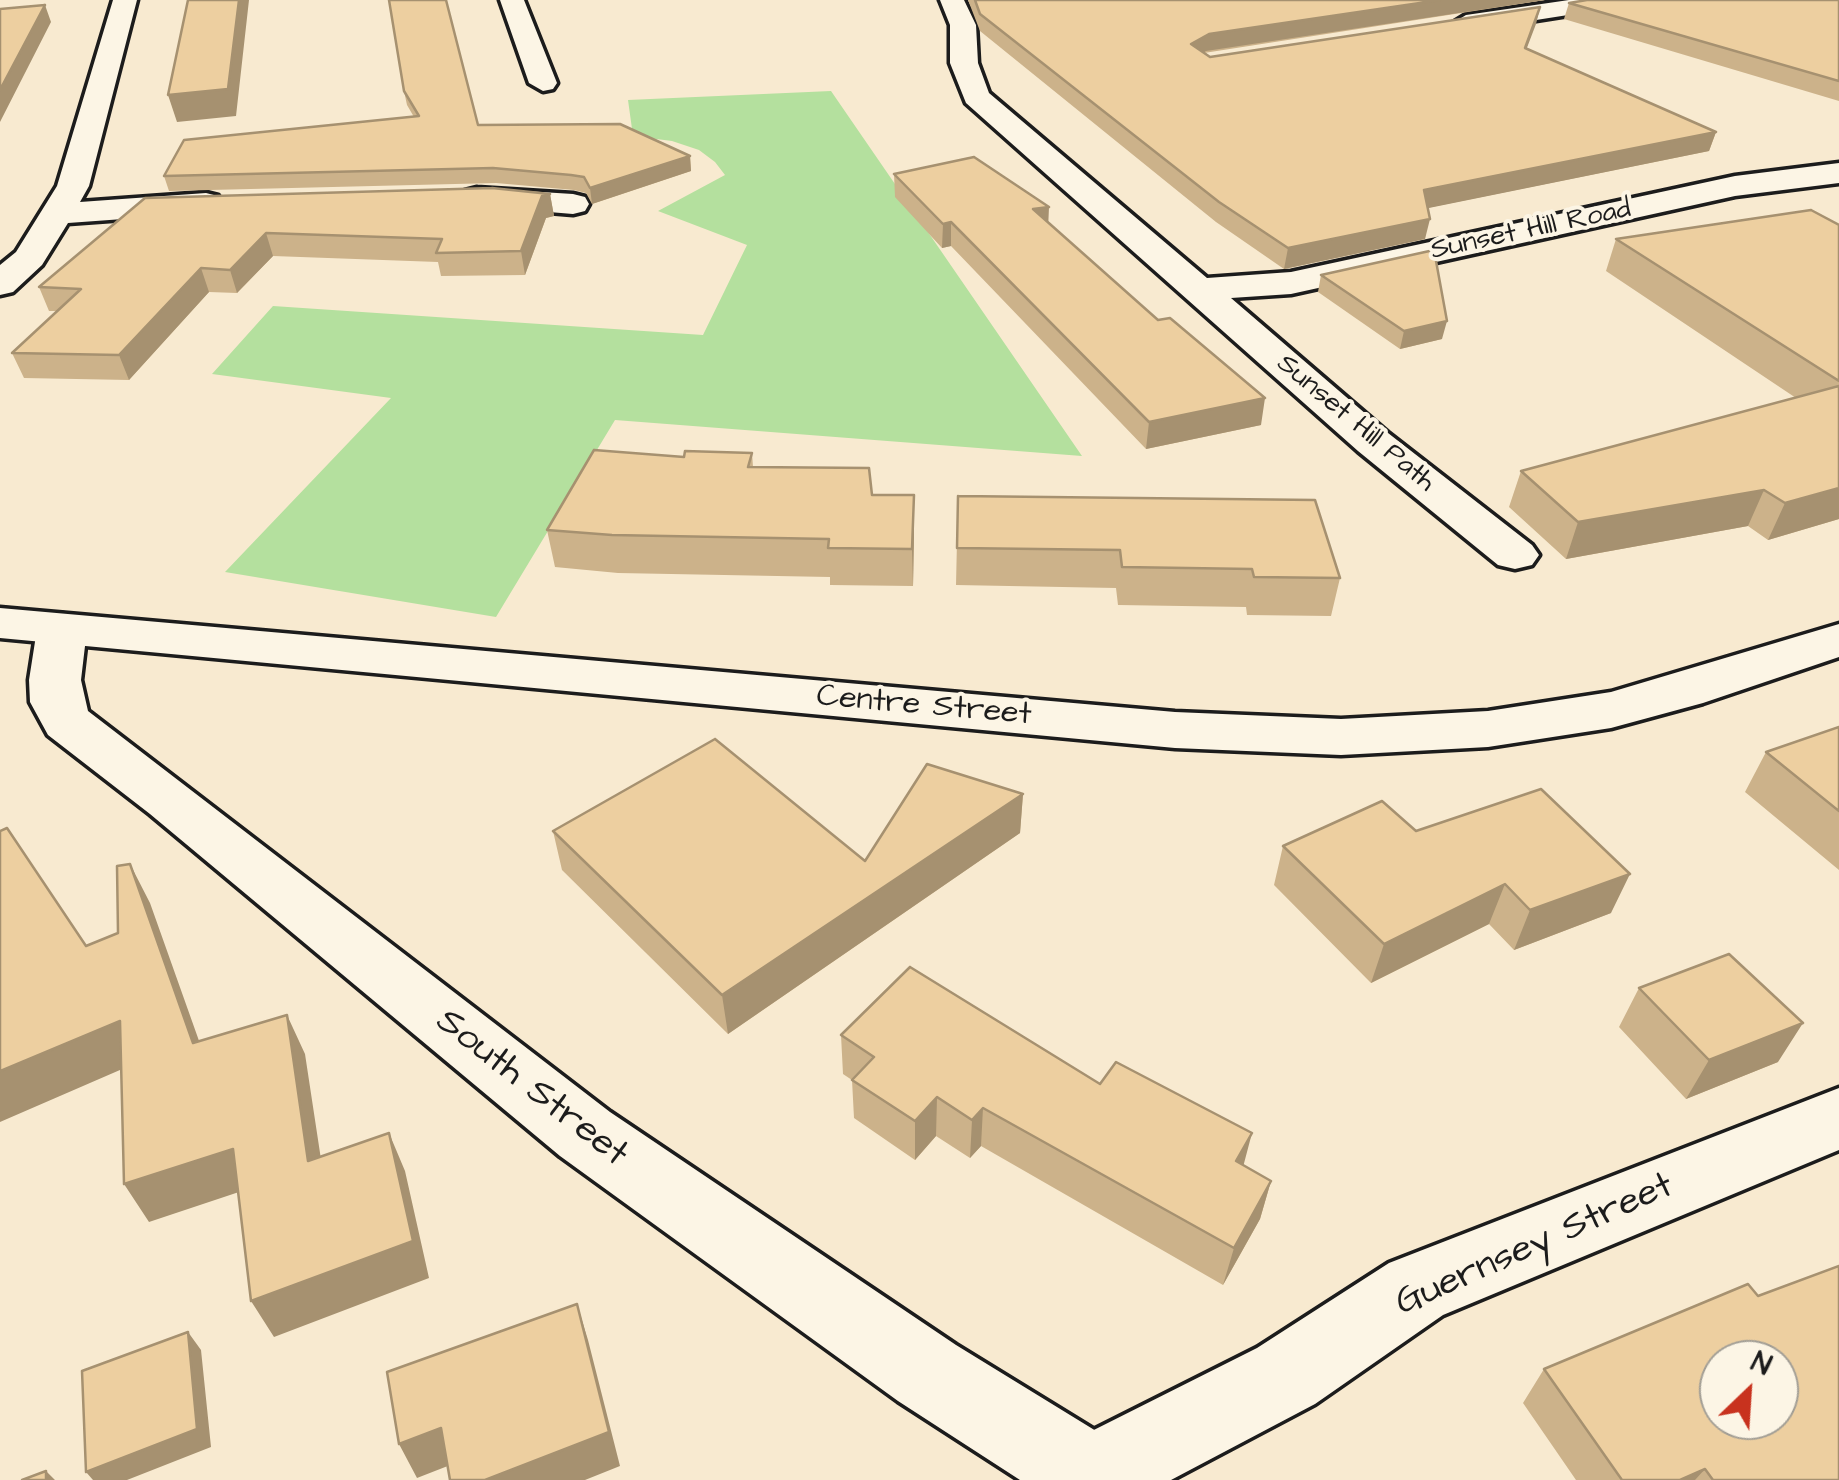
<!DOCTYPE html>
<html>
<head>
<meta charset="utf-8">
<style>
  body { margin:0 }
  #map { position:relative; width:1839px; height:1480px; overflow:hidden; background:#f8ead0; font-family:"Architects Daughter",sans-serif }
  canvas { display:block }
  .north { position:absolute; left:1699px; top:1340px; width:100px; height:100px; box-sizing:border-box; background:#fcf5e5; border:2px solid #a29e95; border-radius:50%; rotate:25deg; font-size:28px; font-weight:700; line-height:40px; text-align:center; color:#1c1c1c }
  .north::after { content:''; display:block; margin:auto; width:35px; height:45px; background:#c8321e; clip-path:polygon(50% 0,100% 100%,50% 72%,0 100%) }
</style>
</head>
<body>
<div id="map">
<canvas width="1839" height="1480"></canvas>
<div class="north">N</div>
</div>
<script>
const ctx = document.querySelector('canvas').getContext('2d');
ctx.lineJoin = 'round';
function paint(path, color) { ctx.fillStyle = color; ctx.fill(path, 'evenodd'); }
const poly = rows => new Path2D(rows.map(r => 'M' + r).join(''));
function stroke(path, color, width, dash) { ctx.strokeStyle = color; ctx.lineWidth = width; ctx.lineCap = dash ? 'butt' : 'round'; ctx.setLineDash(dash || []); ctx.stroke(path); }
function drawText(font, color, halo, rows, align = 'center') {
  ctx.font = font + ' "Architects Daughter",sans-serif'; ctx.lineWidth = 8; ctx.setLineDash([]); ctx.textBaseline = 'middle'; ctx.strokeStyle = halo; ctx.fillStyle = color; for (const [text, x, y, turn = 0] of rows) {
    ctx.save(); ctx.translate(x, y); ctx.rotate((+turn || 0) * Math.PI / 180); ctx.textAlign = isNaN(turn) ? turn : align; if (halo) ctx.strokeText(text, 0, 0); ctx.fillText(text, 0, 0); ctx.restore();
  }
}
const green = poly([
  [831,91,1082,456,615,420,496,617,225,572,391,398,212,374,273,306,703,335,747,245,658,211,725,175,715,162,699,150,672,141,633,136,628,100]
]);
const minor = poly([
  [113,0,137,0,89,186,80,202,206,193,218,196,222,203,218,210,206,213,68,223,42,265,13,292,0,295,0,265,16,252,57,186,113,0],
  [500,0,524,0,557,83,553,89,543,91,529,83,500,0],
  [940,0,964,0,976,25,978,63,989,93,1207,278,1291,272,1735,176,1839,163,1839,183,1735,196,1291,294,1231,298,1388,433,1532,545,1539,555,1532,565,1515,569,1498,565,1358,451,966,103,950,63,950,25,940,0],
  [1569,0,1631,0,1619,7,1466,31,1453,23,1466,15,1569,0],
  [477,188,573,194,585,197,589,204,585,211,573,214,465,205,461,198,465,191,477,188],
  [1839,1088,1839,1150,1443,1315,1315,1404,1171,1480,1041,1480,1054,1450,1257,1348,1389,1263,1839,1088]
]);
const tertiary = poly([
  [62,614,80,618,87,629,81,680,88,711,610,1112,956,1345,1127,1450,1140,1480,1020,1480,898,1401,560,1156,150,814,48,735,30,702,29,680,37,629,44,618,62,614]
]);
const secondary = poly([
  [0,608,1175,712,1341,719,1488,711,1611,692,1839,624,1839,657,1703,703,1611,728,1488,747,1341,755,1175,748,0,638,0,608]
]);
const wall = poly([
  [968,0,1545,0,1204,53,1210,57,1540,7,1526,49,1716,132,1709,151,1427,208,1425,239,1284,269,1216,222,980,31],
  [1839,0,1839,101,1564,19,1569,3],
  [404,91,478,125,690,156,691,171,592,204,586,193,574,190,496,183,169,191,164,176,414,117,407,105],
  [894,174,1048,223,1261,425,1146,449,951,246,942,248,895,197],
  [550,194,554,216,546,218,525,275,441,276,438,262,273,256,237,293,209,292,129,380,24,378,12,353,57,311,49,311,39,287,145,198],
  [1839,225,1839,519,1768,540,1748,526,1566,559,1509,507,1521,471,1796,398,1606,271,1616,239],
  [1321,275,1442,339,1400,349,1318,292],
  [752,453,753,467,872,495,914,532,913,586,830,585,830,577,618,573,555,567,547,530,684,457],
  [958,496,1340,578,1331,616,1247,615,1246,607,1118,605,1116,588,956,585],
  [1839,727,1839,870,1745,792,1766,752],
  [1023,794,1020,833,728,1034,562,870,553,831,865,861],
  [1416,831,1611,913,1514,950,1489,924,1371,983,1274,885,1283,846],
  [1639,988,1778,1062,1686,1099,1619,1027],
  [841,1035,1100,1084,1271,1181,1260,1219,1223,1285,981,1146,970,1158,936,1136,915,1160,854,1118,852,1080,843,1074],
  [1758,1296,1839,1480,1576,1480,1523,1403,1544,1369]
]);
const shadedWall = poly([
  [239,0,249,0,236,116,177,122,168,95],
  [1440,0,1545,0,1206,51,1189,62,1191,44,1209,34],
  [45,5,51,22,0,122,0,90],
  [1540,7,1536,24,1520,66,1525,48],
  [1716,132,1709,151,1419,210,1424,190],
  [690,156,691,171,592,204,590,188],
  [550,194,554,216,546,218,525,275,521,251,542,196],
  [1049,207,1048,230,1033,209],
  [1430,219,1425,239,1284,269,1288,248],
  [951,222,951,246,942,248,943,224],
  [266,233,273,256,237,293,230,270],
  [201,268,209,292,129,380,119,355],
  [1447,321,1442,339,1400,349,1404,331],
  [1265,398,1261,425,1146,449,1149,422],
  [1839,488,1839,519,1768,540,1785,503],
  [1764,490,1748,526,1566,559,1578,522],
  [914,495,914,532,913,586,912,549],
  [1023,794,1020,833,728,1034,722,995],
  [130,864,150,903,214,1083,193,1043],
  [1630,874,1611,913,1514,950,1530,910],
  [1505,884,1489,924,1371,983,1384,944],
  [287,1015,305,1054,327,1199,308,1161],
  [120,1021,143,1060,0,1122,0,1071],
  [1803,1023,1778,1062,1686,1099,1709,1060],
  [937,1097,936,1136,915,1160,915,1121],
  [983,1108,981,1146,970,1158,972,1120],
  [389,1133,405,1171,429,1278,274,1337,251,1301],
  [1252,1133,1242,1171,1236,1161],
  [233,1149,254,1187,149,1222,124,1184],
  [1271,1181,1260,1219,1223,1285,1234,1248],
  [577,1304,588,1340,620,1466,585,1480,485,1480],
  [188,1332,201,1350,211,1447,127,1480,93,1480,86,1472],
  [441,1428,458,1462,417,1478,399,1444],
  [1705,1469,1695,1480,1680,1480],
  [46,1471,55,1480,46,1480]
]);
const building = poly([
  [188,0,239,0,228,89,168,95,188,0],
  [389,0,446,0,478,125,620,124,690,156,590,188,584,177,571,175,493,168,164,176,184,140,419,116,404,91,389,0],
  [975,0,1440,0,1209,34,1191,44,1210,57,1540,7,1525,48,1716,132,1424,190,1430,219,1288,248,1219,202,980,14,975,0],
  [1587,0,1839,0,1839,81,1569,3,1587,0],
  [45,5,0,90,0,9,45,5],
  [974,157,1049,207,1033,209,1158,320,1170,318,1265,398,1149,422,951,222,943,224,894,174,974,157],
  [492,188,550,194,542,196,521,251,436,253,442,239,266,233,230,270,201,268,119,355,12,353,81,289,39,287,145,198,492,188],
  [1811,210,1839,225,1839,381,1616,239,1811,210],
  [1434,250,1447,321,1404,331,1321,275,1434,250],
  [1839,386,1839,488,1785,503,1764,490,1578,522,1521,471,1839,386],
  [594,450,684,457,685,451,752,453,748,467,869,468,872,495,914,495,912,549,828,548,829,539,612,535,547,530,594,450],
  [958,496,1315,500,1340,578,1254,577,1252,569,1122,567,1120,550,957,548,958,496],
  [1839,727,1839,811,1766,752,1839,727],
  [715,739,865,861,927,764,1023,794,722,995,553,831,715,739],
  [1541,789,1630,874,1530,910,1505,884,1384,944,1283,846,1382,801,1416,831,1541,789],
  [7,828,86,946,118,933,117,866,130,864,193,1043,287,1015,308,1161,389,1133,413,1241,251,1301,233,1149,124,1184,120,1021,0,1071,0,831,7,828],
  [1729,954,1803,1023,1709,1060,1639,988,1729,954],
  [910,967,1100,1084,1116,1062,1252,1133,1236,1161,1271,1181,1234,1248,983,1108,972,1120,937,1097,915,1121,852,1080,874,1057,841,1035,910,967],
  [1839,1266,1839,1480,1713,1480,1705,1469,1680,1480,1622,1480,1544,1369,1748,1284,1758,1296,1839,1266],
  [1719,1360,1779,1360,1779,1420,1719,1420,1719,1360],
  [577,1304,609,1432,485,1480,450,1480,441,1428,399,1444,387,1372,577,1304],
  [188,1332,197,1429,86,1472,82,1371,188,1332],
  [46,1471,46,1480,22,1480,46,1471]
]);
const farStreetnames = [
  ["Sunset Hill Road",1531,231,-12],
  ["Sunset Hill Path",1355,424,40]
];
const streetNames = [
  ["Centre Street",924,707,5]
];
const nearStreetnames = [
  ["South Street",531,1089,38],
  ["Guernsey Street",1535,1246,-24]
];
paint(green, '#b4e09e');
stroke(minor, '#1c1c1c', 7);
stroke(tertiary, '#1c1c1c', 7);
stroke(secondary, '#1c1c1c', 7);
paint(minor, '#fcf5e5');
paint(tertiary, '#fcf5e5');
paint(secondary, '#fcf5e5');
paint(wall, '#ccb28a');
paint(shadedWall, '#a69170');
paint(building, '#edcfa0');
stroke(building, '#a69170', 2.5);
drawText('28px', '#1c1c1c', '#fcf5e5', farStreetnames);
drawText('32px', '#1c1c1c', '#fcf5e5', streetNames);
drawText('38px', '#1c1c1c', '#fcf5e5', nearStreetnames);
</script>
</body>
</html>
